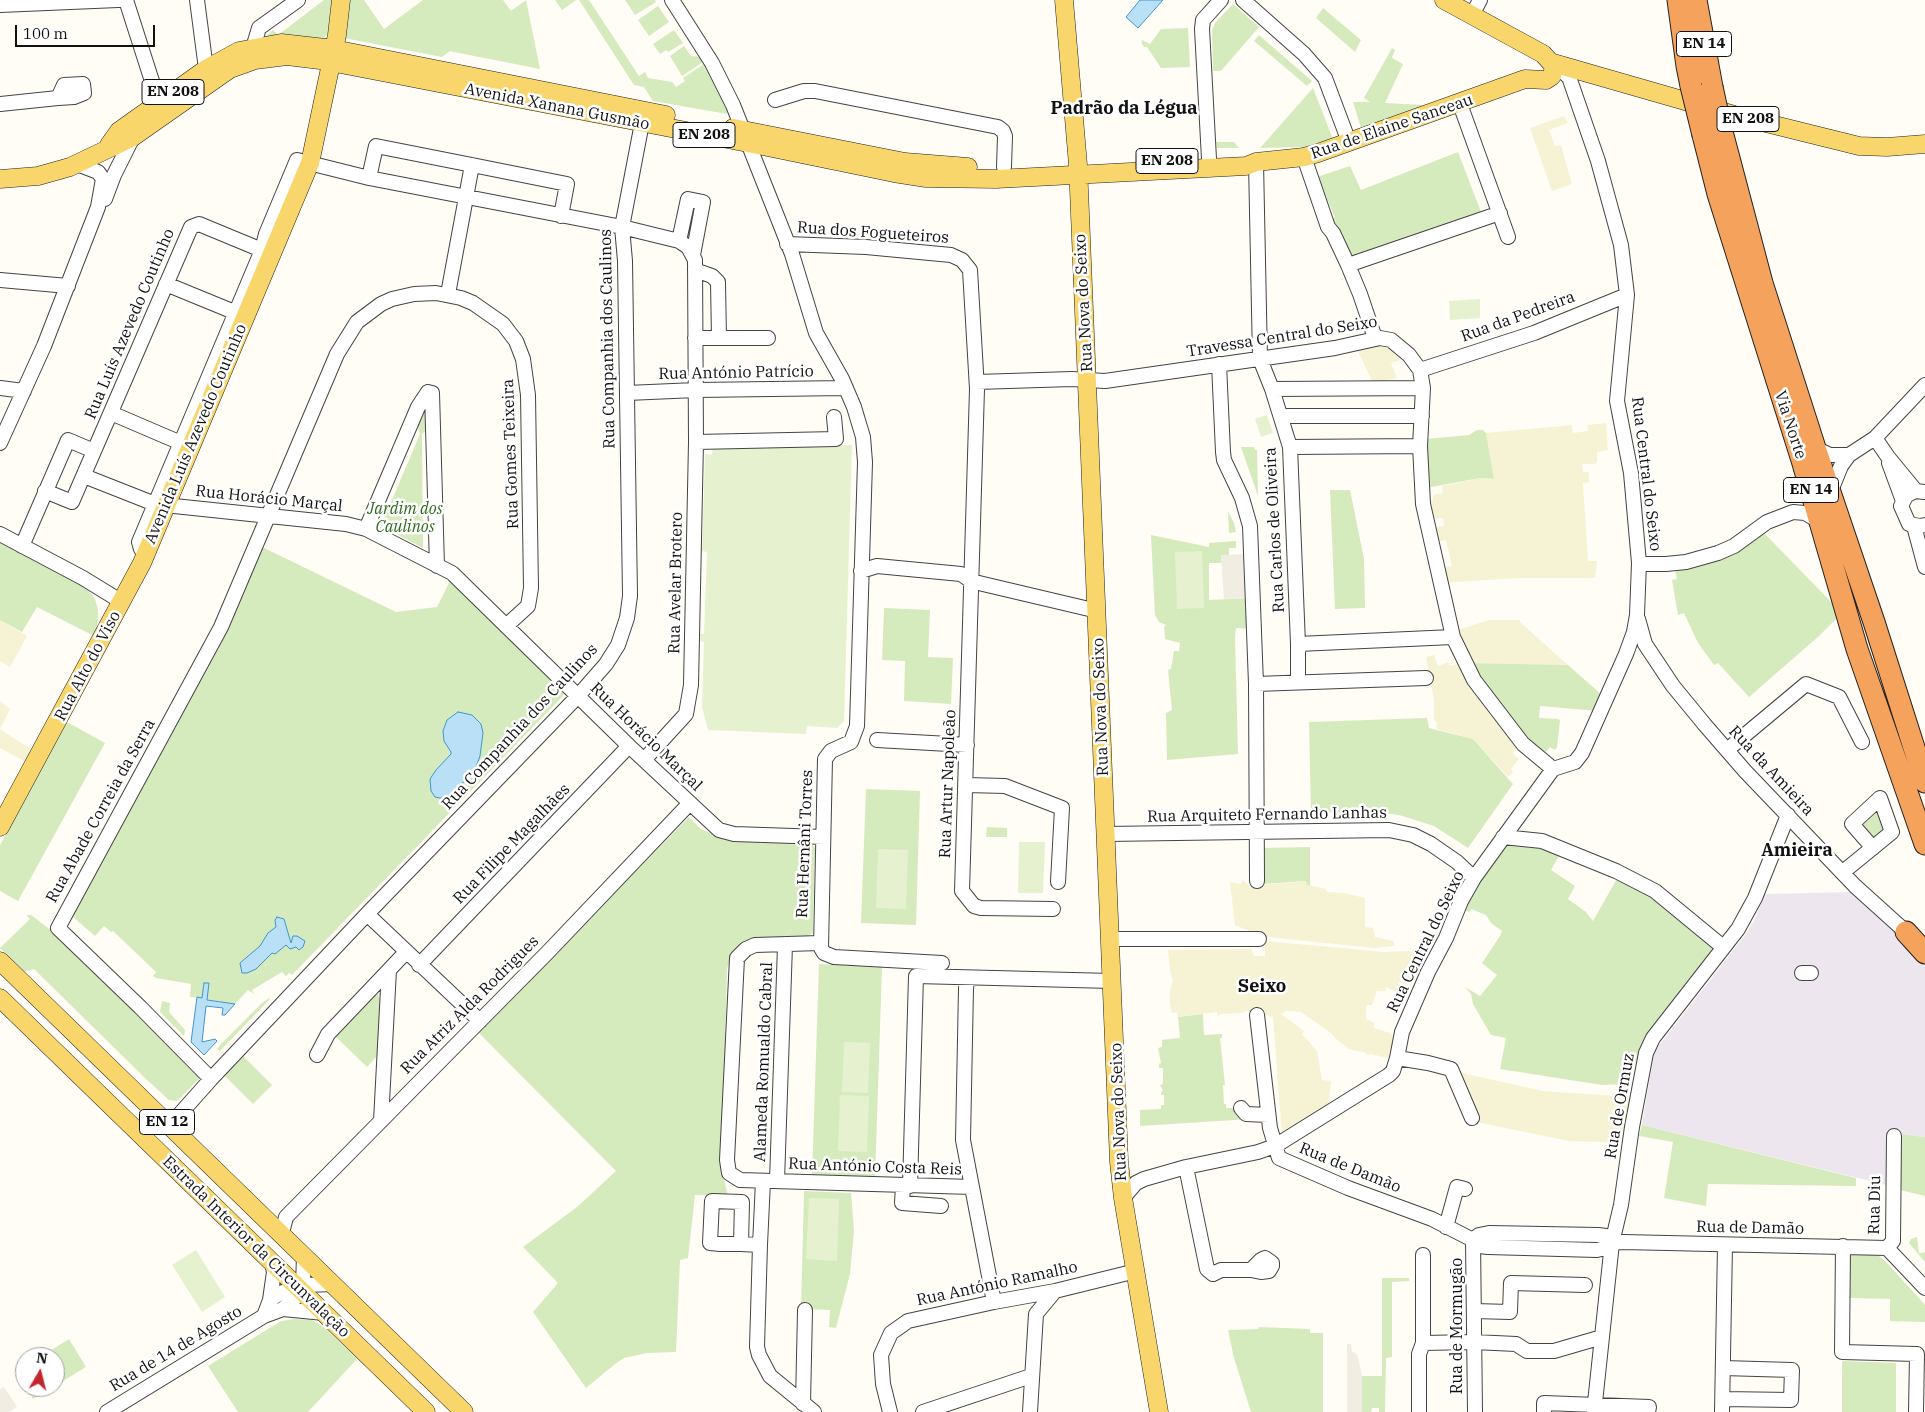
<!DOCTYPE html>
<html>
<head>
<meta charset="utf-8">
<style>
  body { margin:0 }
  #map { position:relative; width:1925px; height:1412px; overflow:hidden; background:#fffdf5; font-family:"IBM Plex Serif",serif }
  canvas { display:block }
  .north { position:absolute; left:15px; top:1347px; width:50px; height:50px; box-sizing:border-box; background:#fff; border:1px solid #a0a0a0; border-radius:50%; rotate:8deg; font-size:14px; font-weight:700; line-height:20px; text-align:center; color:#111 }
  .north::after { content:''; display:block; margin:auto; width:18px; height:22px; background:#c4262e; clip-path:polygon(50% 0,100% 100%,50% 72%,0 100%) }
  .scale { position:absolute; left:15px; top:25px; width:140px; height:22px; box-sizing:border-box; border:2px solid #111; border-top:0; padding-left:6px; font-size:15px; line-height:18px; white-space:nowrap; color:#111; -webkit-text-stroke:4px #fff; paint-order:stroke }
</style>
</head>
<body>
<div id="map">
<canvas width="1925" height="1412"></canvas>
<div class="north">N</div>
<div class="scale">100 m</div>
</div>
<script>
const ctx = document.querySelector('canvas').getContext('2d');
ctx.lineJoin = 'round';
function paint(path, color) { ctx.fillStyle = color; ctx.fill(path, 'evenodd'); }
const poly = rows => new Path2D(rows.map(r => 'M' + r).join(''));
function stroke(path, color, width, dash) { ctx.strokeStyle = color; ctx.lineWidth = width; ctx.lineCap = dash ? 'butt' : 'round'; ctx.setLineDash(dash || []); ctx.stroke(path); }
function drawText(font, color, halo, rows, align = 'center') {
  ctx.font = font + ' "IBM Plex Serif",serif'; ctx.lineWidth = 5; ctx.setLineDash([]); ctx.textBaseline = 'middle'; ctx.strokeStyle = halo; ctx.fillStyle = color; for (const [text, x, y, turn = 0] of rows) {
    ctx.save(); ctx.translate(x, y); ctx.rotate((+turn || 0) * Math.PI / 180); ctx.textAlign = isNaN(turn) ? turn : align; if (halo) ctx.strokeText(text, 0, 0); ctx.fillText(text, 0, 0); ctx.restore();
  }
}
const industrial = poly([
  [1851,892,1904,936,1925,962,1925,1137,1900,1134,1889,1131,1891,1186,1642,1125,1654,1052,1746,934,1754,921,1765,894]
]);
const farmland = poly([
  [1564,116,1568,123,1549,130,1555,146,1561,145,1572,184,1552,191,1530,128],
  [1383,343,1396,349,1393,352,1401,360,1391,363,1397,378,1373,383,1356,347],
  [1606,423,1608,450,1597,452,1597,462,1595,464,1582,464,1583,472,1589,472,1589,482,1583,483,1588,561,1597,561,1595,578,1519,578,1442,583,1442,568,1452,566,1446,540,1434,542,1430,528,1444,526,1443,518,1429,519,1427,501,1433,500,1433,495,1443,493,1442,486,1480,478,1494,479,1486,433,1572,425,1573,433,1588,431,1587,425],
  [0,620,27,636,10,667,0,661],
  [1489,620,1520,620,1520,622,1568,665,1469,663,1455,631],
  [1434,655,1438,666,1448,662,1450,666,1459,663,1521,750,1517,748,1514,750,1513,754,1519,759,1511,769,1513,772,1508,777,1473,739,1437,729,1436,721,1434,721,1434,700,1426,657],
  [0,701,10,709,0,729,32,750,26,762,0,748],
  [1242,880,1249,885,1259,885,1307,881,1307,885,1326,889,1327,892,1344,893,1365,898,1365,927,1373,928,1375,937,1394,941,1394,946,1374,948,1276,938,1259,935,1235,925,1230,882,1241,884],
  [1265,941,1385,952,1409,951,1423,954,1419,968,1422,970,1418,970,1415,978,1417,981,1413,980,1410,986,1399,982,1396,991,1386,988,1385,991,1377,991,1372,1005,1367,1005,1366,1007,1366,1019,1374,1023,1374,1028,1390,1033,1394,1038,1393,1040,1396,1044,1392,1059,1371,1054,1366,1055,1366,1053,1349,1049,1335,1038,1331,1033,1301,1012,1286,1011,1281,1014,1304,1031,1302,1034,1317,1051,1322,1080,1331,1081,1331,1084,1328,1102,1331,1108,1282,1137,1273,1017,1246,1011,1241,1013,1220,1014,1218,1017,1217,1012,1178,1017,1177,1012,1172,1013,1170,1004,1170,991,1173,981,1170,970,1168,950,1251,949,1254,956,1265,956],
  [1457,1072,1543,1091,1631,1097,1625,1143,1569,1141,1476,1122]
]);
const green = poly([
  [324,0,332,0,328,33,322,39,264,38,273,30,278,35],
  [349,0,364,0,384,29,423,0,503,0,511,11,526,0,540,69,454,52,450,51,442,57,344,38],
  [555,0,576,0,562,10],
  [579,0,589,0,639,76,645,72,648,78,672,82,676,87,685,81,683,78,704,64,727,110,727,114,653,101,644,87,634,85],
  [625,0,655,0,656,2,635,15],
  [1233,4,1259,27,1221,71,1213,71,1212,30,1215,23],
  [658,6,669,22,649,36,638,20],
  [1323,8,1361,40,1355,52,1316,18],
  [1188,28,1190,67,1161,68,1147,47,1144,47,1142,44,1142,40,1150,44,1161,29],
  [674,30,683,43,668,52,666,50,660,54,653,44],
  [1259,35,1312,81,1307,86,1254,41],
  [684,46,691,56,699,57,703,62,682,76,670,56],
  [1392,48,1395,50,1392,58,1403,64,1385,103,1424,105,1424,107,1371,126,1361,128,1353,102,1370,102,1364,98],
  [1313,88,1333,139,1303,147,1260,148],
  [1216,142,1234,142,1239,148,1217,148],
  [1458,152,1481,212,1351,259,1331,219,1335,217,1317,177,1350,166,1361,190],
  [426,410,428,411,429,428,422,434,423,548,381,526,420,434,417,425,421,418,419,417,422,411],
  [1477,430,1483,430,1486,433,1494,479,1480,478,1426,488,1425,482,1429,480,1426,439,1469,435],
  [1241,447,1254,447,1255,450,1257,450,1258,496],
  [1330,490,1350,490,1364,559,1365,608,1335,609],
  [1228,511,1234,523,1236,532,1229,533],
  [1761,530,1842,613,1819,636,1749,697,1718,663,1714,665,1698,643,1684,613,1678,615,1672,580,1677,579,1674,566,1690,564,1694,568],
  [1151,535,1209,547,1209,543,1236,541,1236,548,1229,548,1229,555,1221,555,1222,563,1209,563,1209,600,1250,598,1250,629,1236,628,1235,636,1238,754,1167,760,1166,713,1172,710,1168,670,1171,669,1174,651,1179,651,1180,643,1165,639,1164,627,1166,625,1159,622,1155,615],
  [0,540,71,579,89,591,95,599,98,610,97,633,94,636,37,607,22,632,0,620],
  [260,546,396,612,437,607,450,581,561,686,564,693,563,696,292,975,289,973,286,976,282,972,252,990,254,994,248,990,235,1004,207,1000,209,983,204,983,202,998,190,997,191,984,156,978,153,976,156,972,113,931,111,932,104,926,95,936,72,916],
  [884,608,930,610,928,657,953,658,951,704,904,701,905,661,882,660],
  [1469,663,1568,665,1602,695,1597,711,1540,706,1539,718,1558,719,1560,720,1557,747,1555,750,1550,747,1543,756,1531,745],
  [1427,718,1429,728,1473,739,1513,784,1468,848,1434,826,1399,815,1373,812,1311,813,1309,722],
  [67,722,105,743,18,901,0,891,0,845],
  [866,789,920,791,916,925,861,923],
  [1877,808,1887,831,1875,840,1860,825],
  [689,817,701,829,724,839,810,842,815,848,813,933,806,937,759,939,746,941,737,947,731,956,727,969,722,1170,728,1196,695,1195,688,1258,680,1260,676,1352,647,1353,624,1358,615,1364,586,1388,533,1312,558,1283,523,1247,577,1207,616,1171,478,1032],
  [987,827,1007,828,1007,837,986,837],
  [1508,841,1525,842,1560,854,1551,870,1575,886,1568,899,1586,912,1593,921,1618,877,1661,901,1711,947,1712,951,1708,961,1648,1034,1635,1064,1629,1084,1602,1085,1500,1069,1506,1038,1491,1035,1473,1004,1471,994,1465,987,1480,996,1497,975,1482,963,1500,936,1502,931,1491,923,1486,915,1471,909,1470,912,1461,909],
  [1310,847,1310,886,1307,885,1306,881,1263,884,1262,848],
  [26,915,31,915,56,934,201,1077,177,1101,169,1100,146,1079,34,969,24,972,0,948,30,919],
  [819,964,882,967,875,1179,812,1176],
  [373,995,378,995,380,999,377,1056,367,1067,335,1036],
  [269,998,270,999,220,1051,217,1049,221,1044,262,1003],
  [162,1001,170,1003,169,1012,185,1030,184,1036,160,1012],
  [1203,1014,1204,1035,1222,1034,1222,1038,1220,1038,1225,1085,1223,1085,1224,1104,1226,1104,1226,1108,1237,1108,1250,1119,1140,1126,1140,1110,1161,1109,1161,1105,1164,1105,1164,1095,1161,1095,1161,1092,1163,1091,1160,1085,1163,1084,1163,1068,1159,1068,1159,1064,1161,1063,1158,1048,1162,1047,1162,1040,1180,1038,1178,1017],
  [242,1055,272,1085,253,1104,225,1076,226,1072],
  [1642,1125,1856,1178,1856,1186,1708,1184,1706,1206,1664,1198,1673,1142,1639,1136],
  [1900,1134,1925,1137,1925,1196,1900,1190],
  [804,1191,851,1193,854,1231,850,1274,836,1328,829,1327,830,1310,801,1309],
  [1917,1237,1919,1253,1925,1252,1925,1262,1909,1243,1911,1239],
  [1848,1252,1864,1252,1879,1256,1888,1264,1925,1305,1925,1322,1890,1321,1890,1299,1848,1298],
  [1382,1278,1409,1278,1409,1281,1392,1282,1392,1357,1386,1358,1385,1412,1379,1412,1379,1408,1372,1408,1371,1412,1362,1412,1362,1376,1382,1376],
  [294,1319,312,1320,324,1327,357,1359,308,1412,238,1412,208,1366,281,1321],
  [1259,1327,1310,1329,1310,1333,1323,1333,1323,1412,1251,1412,1234,1358,1228,1330,1258,1329],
  [69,1339,86,1367,55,1386,55,1357,40,1357],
  [1842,1361,1896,1363,1896,1412,1842,1412],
  [26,1387,53,1387,33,1399]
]);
const pitch = poly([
  [1480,299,1480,318,1450,320,1449,301],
  [1267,415,1273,433,1261,437,1255,419],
  [852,445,844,721,837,728,807,726,806,734,708,730,702,707,704,642,698,641,698,634,704,634,707,552,702,551,705,454,712,455,713,446],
  [1202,551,1204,608,1177,609,1175,552],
  [1019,842,1045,842,1043,893,1018,893],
  [878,849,908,850,906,909,876,908],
  [844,1042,870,1043,868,1093,842,1092],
  [840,1095,869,1096,867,1152,838,1151],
  [809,1198,839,1199,837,1261,806,1259],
  [196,1250,225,1297,202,1312,172,1265]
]);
const plaza = poly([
  [1248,554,1250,598,1224,599,1221,555],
  [1347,1344,1351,1344,1352,1352,1356,1353,1358,1357,1362,1376,1362,1412,1347,1412],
  [4,1387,17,1407,9,1412,0,1412,0,1389]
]);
const water = poly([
  [1140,0,1163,0,1138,28,1126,17,1140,0],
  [458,712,472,715,481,724,483,733,480,756,475,770,457,789,445,798,440,798,435,797,431,791,430,779,436,770,451,754,451,752,444,741,443,731,447,720,458,712],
  [277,917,284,919,291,943,293,936,297,936,305,941,303,947,299,950,296,947,290,949,286,945,275,954,272,953,256,969,247,973,242,973,240,963,260,946,268,933,276,927,275,920,277,917],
  [204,983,209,983,207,1000,235,1004,225,1015,222,1015,223,1008,206,1006,202,1042,215,1039,217,1041,204,1055,191,1042,197,997,202,998,204,983]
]);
const minor = poly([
  [126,0,159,103],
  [197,0,206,69,211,77],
  [672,0,712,63,733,105,792,254,816,333,842,379,854,407,863,437,865,462,857,726,851,742,831,751,825,759,821,948,824,953,834,957,942,963],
  [1243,0,1304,54,1325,78,1349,142],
  [0,5,118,0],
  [1472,15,1480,0],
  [253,48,259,28,298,0],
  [775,100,804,91,815,91,998,127,1003,131,1005,136,1004,167],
  [0,104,58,98,74,97,84,93,83,84,64,85,58,98],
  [1460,104,1508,237],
  [1304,157,1328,227,1333,233,1348,265,1360,294,1375,338],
  [1209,159,1202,29,1203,20,1221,0],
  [1256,162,1260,359,1272,389,1290,447,1298,644],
  [369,178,376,146,472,165,567,184,561,216],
  [105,199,114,175,133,137],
  [679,241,688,199,703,202,693,255],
  [787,244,866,247,951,255,962,260,970,270,977,389,962,891,974,906,981,908,1053,909],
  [1348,265,1500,213],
  [695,270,712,276,718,282,719,338],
  [0,280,68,286],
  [166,284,244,316],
  [448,294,472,165],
  [695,338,768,338],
  [1219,364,1223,452,1224,460,1242,498,1250,526,1256,684,1426,678],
  [1420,370,1534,333,1627,295],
  [977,382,1072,379,1105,381,1335,348,1380,338,1391,340,1409,355,1420,370,1423,388,1420,446,1423,504,1453,637,1474,680,1523,744,1553,769],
  [0,388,24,391],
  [1272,389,1423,388],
  [627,393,696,390,846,388],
  [111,413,188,446],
  [1281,416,1422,416],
  [1875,438,1888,457,1916,491],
  [696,442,836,439,834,417],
  [0,443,44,346,98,207,103,179,98,172,77,164],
  [1290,447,1420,446],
  [1815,448,1830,455,1849,455],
  [1889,463,1903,501],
  [84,476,155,504,346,524,366,529,452,573,629,746,719,830,734,834,823,837],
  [45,491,72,502,191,227,199,224,269,253],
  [1924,492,1916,491,1911,493,1906,496,1901,506,1909,524,1920,526,1925,525],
  [1830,493,1841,466,1849,455,1875,438,1925,385],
  [1914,526,1925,567],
  [366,529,418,407,428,392,432,393,437,566],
  [0,534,83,578,122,602],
  [22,546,68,440,94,451],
  [147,552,141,549,139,542,262,250,266,234,297,160,369,178,622,227,679,241,688,247,695,260,696,442,691,685,686,714,644,760],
  [1639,564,1666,564,1686,562,1718,553,1734,546,1767,522,1793,512,1805,513,1820,522],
  [861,571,877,566,961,574,971,581,983,584,1089,609,1097,608],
  [1638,619,1645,644,1673,686,1705,725,1745,771,1855,886,1906,932],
  [1298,682,1298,644,1453,637],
  [1256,684,1257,881],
  [877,740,967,745],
  [1727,750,1806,684,1839,697,1862,742],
  [966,785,1005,786,1062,808,1058,882],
  [1106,834,1389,830,1413,835,1431,844,1457,862,1474,878],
  [1503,837,1542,841,1616,871,1655,891,1723,947],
  [1843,872,1892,832,1880,798,1852,824,1873,848],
  [367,914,480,1021],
  [1110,939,1259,939],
  [820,943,755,945,746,949,737,958,727,1160,729,1173,740,1180,972,1187],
  [419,965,629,746],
  [1802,973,1811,973],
  [971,978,967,982,966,988,963,1140,994,1302],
  [1257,1015,1270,1128,1279,1158,1348,1188,1432,1219,1473,1240,1480,1246,1488,1247,1597,1250,1606,1248,1612,1243,1623,1242,1887,1248],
  [317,1055,328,1034,389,970],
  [1397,1058,1428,1063,1451,1069,1472,1118],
  [211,1079,140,1007,58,928,221,627,337,354,357,322,381,304,392,299,414,294,436,293,461,298,473,303,503,324,516,341,523,359,528,395,531,588,528,606,506,626],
  [1241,1108,1246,1114,1268,1115],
  [381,1121,389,970,406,952],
  [175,1131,179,1115,211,1079,367,914,578,696,606,664,618,645,627,618,630,596,625,261,622,227,642,123],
  [1186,1167,1207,1269,1213,1274,1221,1270,1251,1270,1261,1260,1265,1258,1272,1263,1272,1266,1269,1271,1261,1272,1251,1270],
  [763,1181,760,1245,757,1347,759,1355,770,1376,814,1412],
  [777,1181,785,945],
  [903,1186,902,1203,941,1206],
  [910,1186,916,976,1112,981],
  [1123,1198,1136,1183,1144,1179,1186,1167,1258,1152,1275,1146,1389,1075,1393,1071,1397,1058,1402,1032,1428,972,1446,938,1461,901,1474,878,1553,769,1575,762,1582,753,1626,654,1634,632,1637,615,1639,563,1631,473,1617,401,1627,295,1621,245,1598,161,1569,77,1564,73],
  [1446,1227,1457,1187,1465,1189],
  [282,1233,286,1217,547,953,689,804],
  [1473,1240,1475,1412],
  [1473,1240,1479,1235,1489,1233,1598,1235,1606,1236,1612,1243],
  [741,1244,742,1202,712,1201,710,1243,720,1244,741,1244,760,1245],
  [1843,1246,1842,1352,1917,1354,1916,1412],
  [1887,1248,1893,1241,1894,1136],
  [1887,1248,1925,1288],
  [270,1300,274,1272,272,1263],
  [283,1309,324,1313],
  [1474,1311,1510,1312,1511,1283,1585,1285],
  [264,1316,270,1300,280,1293,306,1285,333,1284],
  [1423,1343,1474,1342,1516,1344,1527,1351,1554,1351,1602,1337],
  [1723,1399,1791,1400,1792,1370,1723,1368],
  [803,1404,805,1310],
  [107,1412,264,1316,283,1309,296,1297,303,1283,304,1257],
  [890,1412,883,1384,881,1355,891,1333,908,1321,994,1302,1055,1291,1136,1271],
  [923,1412,1031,1376],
  [1030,1412,1036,1314,1055,1291],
  [1419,1412,1419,1354,1423,1343,1423,1255],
  [1544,1412,1544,1403,1649,1407,1648,1412],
  [1594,1412,1612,1243,1621,1205,1632,1127,1646,1053,1653,1038,1738,929,1755,898,1788,815],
  [1722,1412,1725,1245]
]);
const major = poly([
  [1064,0,1078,165,1119,1162,1123,1198,1159,1412],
  [1553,63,1734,115,1859,146,1887,147,1925,144],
  [733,128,905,162,968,167],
  [109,145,119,131,206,69,239,51,281,43,334,49,666,115],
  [0,179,38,176,70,167,133,137,230,69,255,60,287,56,320,60,748,143,894,173,926,178,996,179,1246,166,1256,162,1304,157,1318,153,1525,79,1546,80,1552,76,1554,66,1543,54,1444,0],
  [0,827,142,563,310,163,337,35,341,0],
  [0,961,464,1412],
  [0,998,426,1412]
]);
const highway = poly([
  [1678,0,1687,66,1691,86],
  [1696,0,1712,87],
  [1721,128,1762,283,1815,448,1874,622,1925,782],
  [1703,135,1718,194,1802,460,1857,649,1925,844],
  [1906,932,1925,953]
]);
const highwayBridge = poly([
  [1691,86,1703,135],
  [1712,87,1721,128]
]);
const shields = [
  [1704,44,55],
  [173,92,62],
  [1748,119,62],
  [704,135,62],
  [1167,161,62],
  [1811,490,55],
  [167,1122,55]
];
const shieldNames = [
  ["EN 14",1704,44],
  ["EN 208",173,92],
  ["EN 208",1748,119],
  ["EN 208",704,135],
  ["EN 208",1167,161],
  ["EN 14",1811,490],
  ["EN 12",167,1122]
];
const streetNames = [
  ["Avenida Xanana Gusmão",557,107,11],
  ["Rua de Elaine Sanceau",1392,127,-19],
  ["Rua dos Fogueteiros",873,233,4],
  ["Rua Nova do Seixo",1084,303,-93],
  ["Rua da Pedreira",1518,317,-20],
  ["Rua Luís Azevedo Coutinho",130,324,-67],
  ["Travessa Central do Seixo",1282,337,-9],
  ["Rua Companhia dos Caulinos",608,339,-91],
  ["Rua António Patrício",736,373,-1],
  ["Via Norte",1790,425,72],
  ["Avenida Luís Azevedo Coutinho",196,434,-67],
  ["Rua Gomes Teixeira",511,454,-92],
  ["Rua Central do Seixo",1646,474,83],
  ["Rua Horácio Marçal",269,499,6],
  ["Rua Carlos de Oliveira",1275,530,-93],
  ["Rua Avelar Brotero",676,583,-89],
  ["Rua Alto do Viso",88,666,-62],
  ["Rua Nova do Seixo",1101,707,-92],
  ["Rua Companhia dos Caulinos",520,727,-47],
  ["Rua Horácio Marçal",646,737,44],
  ["Rua da Amieira",1771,771,47],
  ["Rua Artur Napoleão",948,784,-88],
  ["Rua Abade Correia da Serra",101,811,-61],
  ["Rua Arquiteto Fernando Lanhas",1267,815,-1],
  ["Rua Filipe Magalhães",512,844,-46],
  ["Rua Hernâni Torres",805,844,-88],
  ["Rua Central do Seixo",1426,942,-64],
  ["Rua Atriz Alda Rodrigues",470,1005,-45],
  ["Alameda Romualdo Cabral",764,1062,-88],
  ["Rua de Ormuz",1620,1106,-80],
  ["Rua Nova do Seixo",1119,1112,-92],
  ["Rua António Costa Reis",875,1167,2],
  ["Rua de Damão",1350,1168,22],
  ["Rua Diu",1875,1205,-89],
  ["Rua de Damão",1750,1228,1],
  ["Estrada Interior da Circunvalação",256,1247,44],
  ["Rua António Ramalho",997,1284,-12],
  ["Rua de Mormugão",1457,1326,-90],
  ["Rua de 14 de Agosto",176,1349,-31]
];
const parkNames = [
  ["Jardim dos",405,509],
  ["Caulinos",405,527]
];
const neighbourhoodNames = [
  ["Padrão da Légua",1124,109],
  ["Amieira",1797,851],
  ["Seixo",1262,987]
];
paint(industrial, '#eee6ef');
paint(farmland, '#f6f3d4');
paint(green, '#d5ebbd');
paint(pitch, '#e6f2cf');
paint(plaza, '#f1ede2');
paint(water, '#b9e0f7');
stroke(water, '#3f96cf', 1);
stroke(minor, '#444', 16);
stroke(major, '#222', 19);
stroke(highway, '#222', 23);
stroke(minor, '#fff', 14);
stroke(major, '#f9d66b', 18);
stroke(highway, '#f5a25d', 21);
stroke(highwayBridge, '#222', 23, []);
stroke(highwayBridge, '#f5a25d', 21);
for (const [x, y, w] of shields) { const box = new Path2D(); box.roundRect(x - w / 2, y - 12.5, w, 25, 4); ctx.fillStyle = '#fff'; ctx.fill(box); stroke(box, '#111', 1); }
drawText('bold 15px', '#111', null, shieldNames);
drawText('16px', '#111', '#fff', streetNames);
drawText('italic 16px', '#2f6b1f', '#fff', parkNames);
drawText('bold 18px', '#111', '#fff', neighbourhoodNames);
</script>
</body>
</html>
